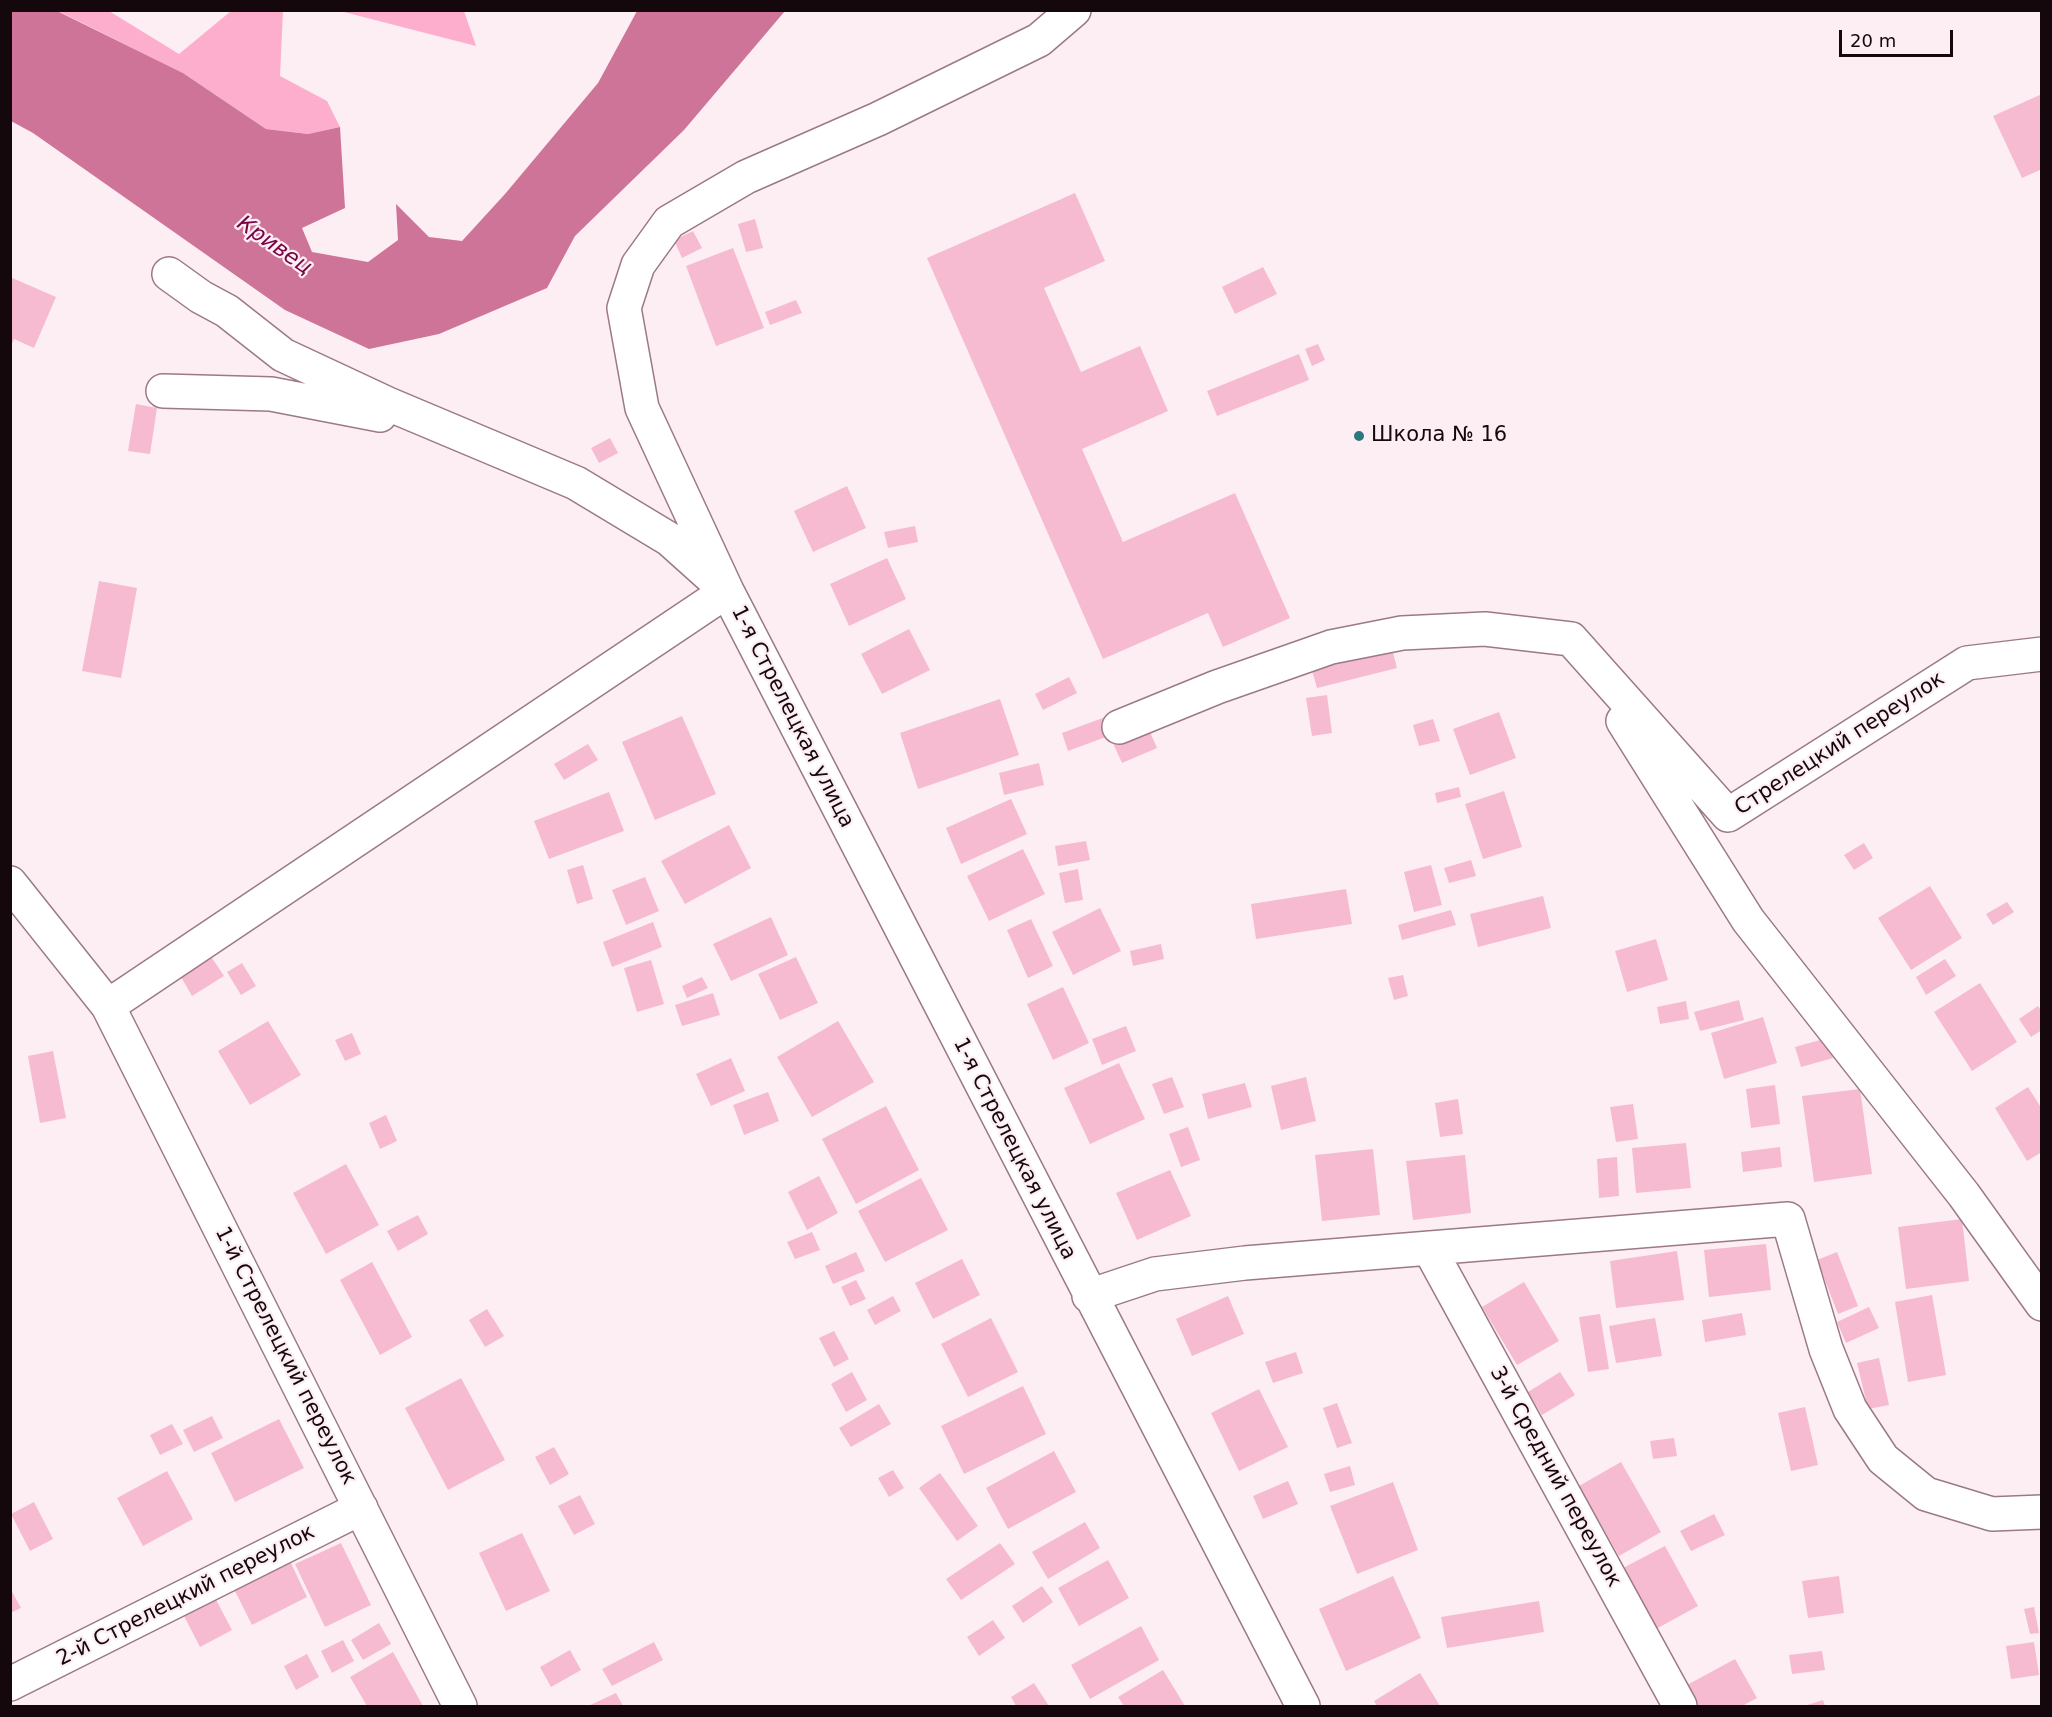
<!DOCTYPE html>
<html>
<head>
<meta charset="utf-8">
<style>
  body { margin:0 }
  #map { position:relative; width:2052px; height:1717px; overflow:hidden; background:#fdeef3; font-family:"DejaVu Sans",sans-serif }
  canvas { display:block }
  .frame { position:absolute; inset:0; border:12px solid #14080c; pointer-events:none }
  .scale { position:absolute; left:1839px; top:30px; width:114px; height:27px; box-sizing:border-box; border:3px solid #14080c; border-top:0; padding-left:8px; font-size:18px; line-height:21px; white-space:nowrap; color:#14080c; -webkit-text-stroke:4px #fdeef3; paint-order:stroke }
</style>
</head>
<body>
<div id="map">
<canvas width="2052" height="1717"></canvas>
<div class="frame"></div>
<div class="scale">20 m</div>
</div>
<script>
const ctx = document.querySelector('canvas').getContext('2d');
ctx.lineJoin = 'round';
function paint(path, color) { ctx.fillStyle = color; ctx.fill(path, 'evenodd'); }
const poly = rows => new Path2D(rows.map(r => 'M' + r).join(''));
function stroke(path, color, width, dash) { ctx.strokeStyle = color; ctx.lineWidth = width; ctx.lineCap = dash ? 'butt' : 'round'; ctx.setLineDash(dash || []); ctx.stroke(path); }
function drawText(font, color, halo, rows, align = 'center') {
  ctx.font = font + ' "DejaVu Sans",sans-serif'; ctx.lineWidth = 4.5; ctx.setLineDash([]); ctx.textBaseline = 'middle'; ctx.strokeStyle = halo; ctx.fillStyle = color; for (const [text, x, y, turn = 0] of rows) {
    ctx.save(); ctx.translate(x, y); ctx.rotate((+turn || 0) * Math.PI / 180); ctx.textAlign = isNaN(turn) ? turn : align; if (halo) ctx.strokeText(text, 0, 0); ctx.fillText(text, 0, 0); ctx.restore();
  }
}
const green = poly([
  [58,11,109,11,179,54,231,11,283,11,280,76,327,101,340,127,308,134,266,129,183,73],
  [340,11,464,11,476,46]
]);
const water = poly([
  [11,10,57,11,183,73,266,129,308,134,340,127,345,208,302,228,312,252,368,262,398,240,396,204,429,237,462,241,505,194,598,83,637,11,785,11,684,130,575,236,547,288,439,334,369,349,285,310,33,133,11,121]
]);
const building = poly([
  [2042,94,2042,169,2022,178,1993,116],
  [1075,193,1105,261,1044,288,1081,372,1140,346,1168,411,1082,449,1123,542,1235,493,1290,618,1223,647,1208,613,1103,659,927,258],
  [755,219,763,248,746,252,738,224],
  [693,231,702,248,682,258,674,240],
  [733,248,764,328,716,346,686,266],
  [1263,267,1277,294,1235,314,1222,287],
  [10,277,56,297,34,348,14,339,10,348],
  [796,300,802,313,770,325,765,312],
  [1318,344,1325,360,1312,366,1305,349],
  [1299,354,1309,380,1217,416,1207,391],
  [136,404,157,408,150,454,128,451],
  [610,438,618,453,599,463,591,448],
  [847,486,866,528,813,552,794,511],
  [915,526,918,542,888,548,884,532],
  [887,558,906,599,849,626,830,584],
  [99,581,137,588,121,678,82,671],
  [909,629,930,670,882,694,861,654],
  [1387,629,1397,668,1317,688,1306,649],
  [1069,677,1077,693,1043,710,1035,694],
  [1327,695,1332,733,1312,736,1306,698],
  [1000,699,1019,755,918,789,900,733],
  [1499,712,1516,758,1470,775,1453,729],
  [682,716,716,794,655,820,622,742],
  [1108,716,1114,734,1068,751,1062,733],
  [1433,719,1440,741,1419,746,1413,725],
  [1147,725,1157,748,1122,763,1112,741],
  [588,744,598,760,564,780,554,764],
  [1039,763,1044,785,1004,795,999,773],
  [1459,787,1461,797,1437,803,1435,793],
  [1504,791,1522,847,1483,859,1465,804],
  [609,792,624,831,549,859,534,821],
  [1011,799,1027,834,961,864,946,828],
  [729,825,751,868,685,904,661,861],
  [1086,841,1090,860,1058,866,1055,846],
  [1864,843,1873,858,1854,870,1844,855],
  [1023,849,1045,894,989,921,967,876],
  [1471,860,1476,876,1449,883,1444,868],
  [583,865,593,899,577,904,567,870],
  [1431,865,1442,905,1414,912,1404,872],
  [1078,869,1083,900,1065,903,1059,873],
  [645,877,659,911,626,925,612,890],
  [1930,886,1962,938,1911,970,1878,918],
  [1346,889,1352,924,1256,939,1251,904],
  [1543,896,1551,928,1478,947,1470,914],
  [2007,902,2014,912,1993,925,1986,914],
  [1100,908,1121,951,1073,975,1052,932],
  [1451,910,1456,925,1402,940,1398,925],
  [771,917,788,955,731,981,713,944],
  [1031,919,1053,966,1028,978,1007,930],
  [653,922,662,947,612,967,603,942],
  [1656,939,1668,980,1627,992,1615,951],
  [1161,944,1164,959,1133,966,1130,951],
  [796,957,818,1003,780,1020,758,974],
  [212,958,224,976,192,996,181,977],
  [1945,959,1956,976,1926,995,1916,977],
  [651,960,664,1004,637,1012,624,968],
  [242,963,256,986,241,995,227,972],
  [1403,975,1408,996,1394,1000,1388,978],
  [702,977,708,988,687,998,682,986],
  [1980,983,2017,1042,1972,1071,1934,1012],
  [1063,987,1089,1043,1053,1060,1027,1004],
  [713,993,720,1015,682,1026,675,1005],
  [1739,1000,1744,1020,1700,1031,1694,1012],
  [1686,1001,1689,1019,1660,1024,1657,1007],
  [2038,1006,2042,1012,2042,1030,2031,1037,2019,1019],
  [1763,1017,1777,1063,1724,1079,1711,1033],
  [268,1021,301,1075,250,1105,218,1051],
  [838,1021,874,1082,812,1117,777,1057],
  [1126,1026,1136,1051,1102,1065,1092,1039],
  [352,1033,361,1054,345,1061,335,1040],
  [1827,1038,1833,1058,1801,1067,1795,1047],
  [53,1051,66,1118,40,1123,28,1056],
  [731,1058,745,1091,711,1106,696,1074],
  [1119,1063,1145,1119,1090,1144,1064,1088],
  [1172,1077,1184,1107,1164,1114,1152,1084],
  [1306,1077,1316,1121,1281,1130,1271,1086],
  [1245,1083,1252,1107,1208,1119,1202,1094],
  [1775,1085,1780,1124,1751,1128,1746,1089],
  [2028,1087,2042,1109,2042,1152,2027,1161,1995,1108],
  [1860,1089,1872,1174,1814,1182,1802,1096],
  [768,1092,779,1121,744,1135,733,1105],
  [1458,1099,1463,1134,1440,1137,1435,1103],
  [1633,1104,1638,1139,1616,1142,1610,1107],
  [886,1106,919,1170,856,1204,822,1139],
  [386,1115,397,1141,380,1149,369,1123],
  [1188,1127,1200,1160,1181,1167,1169,1134],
  [1686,1143,1691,1188,1636,1193,1632,1148],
  [1780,1147,1782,1167,1743,1172,1741,1152],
  [1373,1149,1380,1215,1322,1221,1315,1155],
  [1465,1155,1471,1213,1413,1220,1406,1161],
  [1617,1157,1619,1196,1599,1198,1597,1159],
  [346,1164,379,1225,326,1254,293,1193],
  [1170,1170,1191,1216,1137,1240,1116,1193],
  [819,1176,838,1213,807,1230,788,1192],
  [921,1178,948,1230,885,1262,858,1211],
  [418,1215,428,1234,398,1251,387,1231],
  [1962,1219,1969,1281,1906,1289,1898,1227],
  [812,1232,820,1250,795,1259,787,1242],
  [1766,1244,1771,1290,1709,1297,1704,1250],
  [1677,1251,1684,1300,1616,1308,1610,1261],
  [856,1252,865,1271,833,1284,825,1266],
  [1837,1252,1858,1306,1838,1314,1817,1260],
  [962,1259,980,1295,933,1319,915,1283],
  [372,1262,412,1337,380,1355,340,1280],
  [856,1280,866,1299,850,1306,841,1287],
  [1524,1282,1559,1341,1517,1365,1482,1307],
  [1932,1295,1946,1375,1908,1382,1895,1302],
  [893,1296,901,1311,875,1325,867,1310],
  [1228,1296,1244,1334,1192,1356,1176,1319],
  [1869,1307,1879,1328,1846,1343,1837,1322],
  [487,1309,504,1336,485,1347,469,1320],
  [1742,1313,1746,1335,1705,1342,1702,1320],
  [1600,1314,1609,1369,1588,1372,1579,1317],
  [991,1318,1018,1372,968,1397,941,1344],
  [1655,1318,1662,1356,1616,1363,1609,1326],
  [834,1331,849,1359,834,1367,819,1338],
  [1296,1352,1303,1373,1273,1383,1265,1362],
  [1879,1358,1889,1405,1868,1409,1857,1363],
  [852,1372,867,1400,846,1412,831,1384],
  [1560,1372,1575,1395,1542,1415,1528,1392],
  [461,1378,505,1460,448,1490,405,1408],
  [1023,1386,1046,1434,964,1474,941,1426],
  [1259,1389,1288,1447,1239,1471,1211,1413],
  [1337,1403,1352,1443,1337,1448,1323,1408],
  [879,1404,891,1424,851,1447,839,1428],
  [1805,1407,1818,1465,1791,1471,1778,1413],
  [212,1416,223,1438,194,1452,183,1430],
  [279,1419,304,1468,235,1502,211,1453],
  [172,1424,183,1444,160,1455,150,1435],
  [1674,1438,1677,1456,1653,1459,1650,1441],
  [554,1447,569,1474,550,1485,535,1457],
  [1054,1451,1076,1492,1008,1529,986,1488],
  [1621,1462,1661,1532,1619,1556,1579,1486],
  [1350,1466,1355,1485,1330,1492,1324,1474],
  [893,1470,904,1488,889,1497,878,1478],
  [167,1471,193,1519,143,1546,117,1498],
  [940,1473,978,1526,957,1541,919,1488],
  [1288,1481,1298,1504,1263,1519,1253,1496],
  [1393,1482,1418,1550,1357,1574,1330,1506],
  [580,1495,595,1524,574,1535,558,1506],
  [34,1502,53,1539,30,1551,11,1514],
  [1714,1514,1725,1535,1691,1551,1680,1531],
  [1085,1522,1100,1548,1048,1579,1032,1552],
  [522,1533,550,1591,506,1611,479,1553],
  [341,1543,371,1605,325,1627,295,1564],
  [1000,1543,1015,1564,961,1600,946,1579],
  [1665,1546,1698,1606,1656,1629,1623,1568],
  [289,1559,307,1597,252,1625,233,1587],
  [1108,1560,1129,1598,1079,1626,1058,1588],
  [1393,1576,1421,1638,1346,1671,1319,1609],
  [1839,1576,1844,1613,1808,1618,1802,1581],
  [1042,1586,1053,1602,1023,1623,1012,1606],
  [10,1588,21,1608,10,1613],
  [213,1594,232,1630,200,1647,181,1610],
  [1539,1601,1544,1632,1447,1648,1441,1617],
  [2034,1607,2039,1633,2030,1634,2024,1609],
  [993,1620,1005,1638,979,1656,967,1637],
  [379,1623,391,1644,363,1660,351,1640],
  [1141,1626,1159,1660,1090,1699,1071,1665],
  [343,1640,354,1661,332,1673,321,1651],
  [654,1642,663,1660,612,1686,602,1669],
  [2034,1642,2039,1675,2011,1679,2006,1646],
  [570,1650,581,1670,551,1687,540,1667],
  [1822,1651,1825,1670,1792,1674,1789,1655],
  [393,1652,423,1706,367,1706,350,1677],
  [307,1654,319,1677,296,1690,284,1666],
  [1735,1659,1757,1698,1742,1706,1699,1706,1687,1685],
  [1163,1670,1185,1706,1124,1706,1118,1697],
  [1420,1673,1440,1706,1377,1706,1374,1701],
  [1034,1683,1049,1706,1016,1706,1011,1697],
  [616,1693,623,1706,588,1706],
  [1823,1700,1825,1706,1804,1706]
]);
const minor = poly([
  [1074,10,1039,40,878,119,746,177,669,222,638,265,624,308,642,408,727,591,1303,1706],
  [169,274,201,297,227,311,283,355,388,404,576,483,669,539,717,582],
  [163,391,271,394,380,415],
  [1623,721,1748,920,1964,1195,2042,1304],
  [1119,727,1217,687,1331,647,1402,633,1485,629,1571,639,1728,815,1967,663,2042,654],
  [10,883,108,1006,460,1706],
  [108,1006,727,591],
  [1429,1248,1680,1706],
  [1089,1296,1155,1274,1245,1263,1788,1219,1826,1349,1850,1409,1883,1459,1926,1494,1992,1514,2042,1512],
  [10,1684,361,1508]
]);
const markers = [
  [1359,436,6,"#2d767d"]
];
const poiNames = [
  ["Школа № 16",1371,436]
];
const streetNames = [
  ["1-я Стрелецкая улица",792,717,63],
  ["Стрелецкий переулок",1840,744,-33],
  ["1-я Стрелецкая улица",1014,1149,63],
  ["1-й Стрелецкий переулок",285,1356,63],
  ["3-й Средний переулок",1555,1477,61],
  ["2-й Стрелецкий переулок",186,1596,-27]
];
const waterNames = [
  ["Кривец",274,246,35]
];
paint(green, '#fdaecd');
paint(water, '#ce7499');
paint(building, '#f6bbd1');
stroke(minor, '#9b7986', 36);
stroke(minor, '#fff', 33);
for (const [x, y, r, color] of markers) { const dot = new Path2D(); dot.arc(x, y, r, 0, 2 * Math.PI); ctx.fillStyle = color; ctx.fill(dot); stroke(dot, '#fdeef3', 2); }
drawText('21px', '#14080c', '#fdeef3', poiNames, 'left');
drawText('21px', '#14080c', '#fdeef3', streetNames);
drawText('italic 22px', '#770345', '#fdeef3', waterNames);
</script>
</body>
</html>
